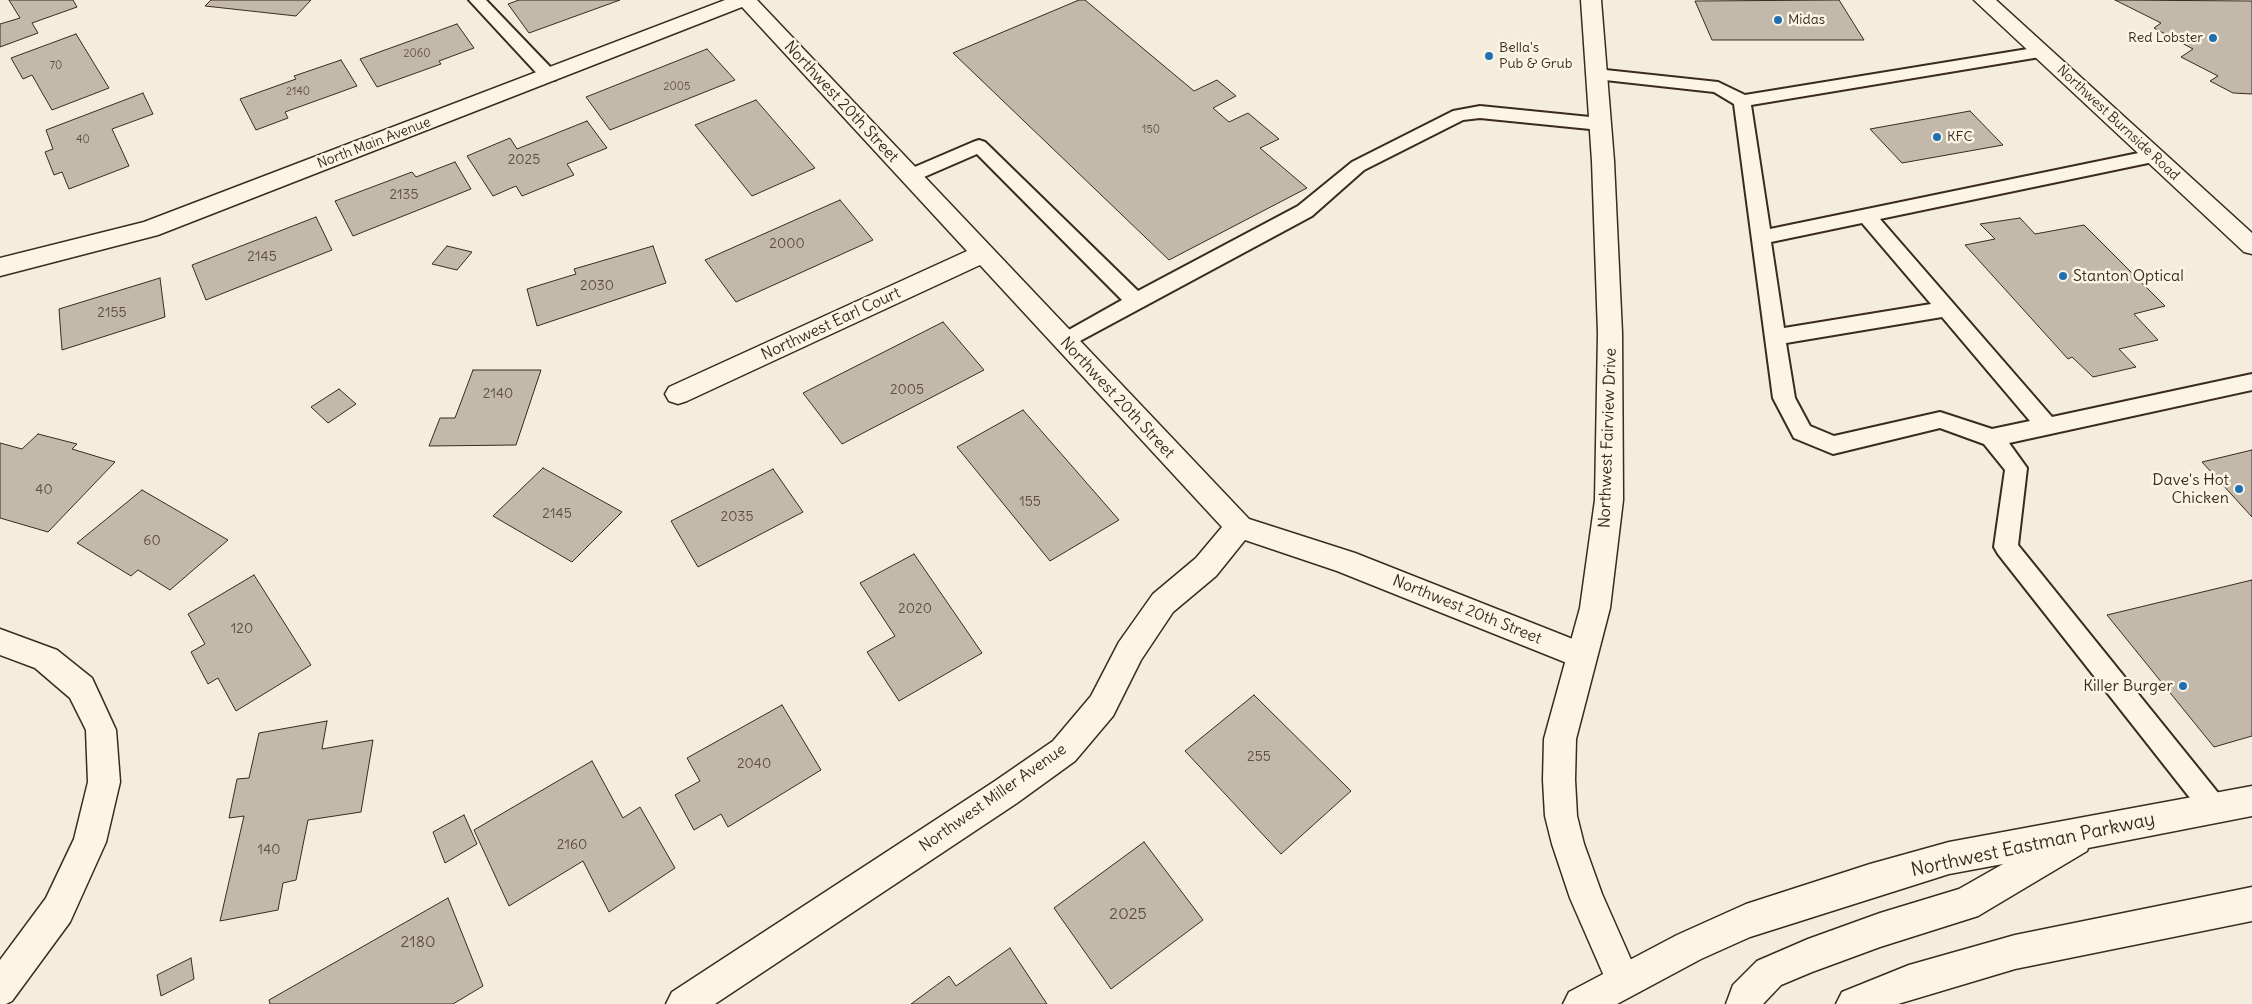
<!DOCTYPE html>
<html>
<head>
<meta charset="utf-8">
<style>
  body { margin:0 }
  canvas { display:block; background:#f4eddd }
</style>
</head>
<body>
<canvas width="2252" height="1004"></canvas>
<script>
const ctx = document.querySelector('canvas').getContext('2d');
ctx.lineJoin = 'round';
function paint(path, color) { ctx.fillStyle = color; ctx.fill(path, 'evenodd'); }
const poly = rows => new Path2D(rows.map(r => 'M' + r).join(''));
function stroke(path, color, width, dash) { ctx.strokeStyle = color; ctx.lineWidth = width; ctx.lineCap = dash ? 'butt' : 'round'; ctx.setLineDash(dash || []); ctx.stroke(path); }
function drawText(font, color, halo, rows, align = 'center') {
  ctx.font = font + ' Delius,sans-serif'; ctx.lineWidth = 5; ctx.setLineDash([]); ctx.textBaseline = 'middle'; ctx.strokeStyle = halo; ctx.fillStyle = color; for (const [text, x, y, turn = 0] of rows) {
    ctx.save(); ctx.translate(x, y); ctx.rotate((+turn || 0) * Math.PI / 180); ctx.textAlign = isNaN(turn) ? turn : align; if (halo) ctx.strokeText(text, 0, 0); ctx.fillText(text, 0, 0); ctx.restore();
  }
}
const building = poly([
  [9,0,73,0,77,7,32,23,38,33,0,47,0,24,20,18,9,0],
  [211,0,311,0,296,16,205,6,211,0],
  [519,0,620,0,529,33,508,4,519,0],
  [1079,0,1085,0,1194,91,1217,80,1236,96,1213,108,1229,122,1248,113,1279,139,1260,148,1307,188,1169,260,953,53,1079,0],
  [1839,0,1864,40,1712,40,1695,1,1839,0],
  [2115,0,2252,1,2252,94,2233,93,2210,81,2218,76,2181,57,2193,49,2154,28,2161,23,2115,0],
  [457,24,474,48,439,61,441,64,377,87,360,59,457,24],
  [76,34,109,88,52,110,32,75,23,79,11,58,76,34],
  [707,49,735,80,610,130,586,97,707,49],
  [341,60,357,86,285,112,288,118,256,130,240,99,296,79,294,76,341,60],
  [143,93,153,114,112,129,129,166,69,189,62,172,54,175,45,152,53,149,46,130,143,93],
  [756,100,815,168,752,196,695,125,756,100],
  [1970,111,2003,145,1902,163,1870,129,1970,111],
  [587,121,607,148,567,164,574,175,522,196,516,186,493,196,467,156,510,138,517,149,587,121],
  [455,162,471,189,353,236,335,201,412,172,416,177,455,162],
  [840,200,873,240,736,302,705,260,840,200],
  [316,217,332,250,206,300,192,265,316,217],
  [2020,218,2035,234,2084,225,2165,306,2134,314,2158,340,2119,349,2136,367,2093,377,2072,357,2068,359,1965,245,1995,239,1980,224,2020,218],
  [447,246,472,252,457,270,432,264,447,246],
  [653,246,666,283,537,326,527,289,576,274,574,269,653,246],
  [160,278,165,317,62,350,59,309,160,278],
  [943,322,984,370,842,444,803,393,943,322],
  [473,370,541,370,516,445,429,446,440,418,455,418,473,370],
  [339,389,356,404,328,423,311,407,339,389],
  [1023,410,1119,520,1050,561,957,447,1023,410],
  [38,434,77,444,72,449,115,462,48,532,0,518,0,443,22,449,38,434],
  [2252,450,2252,517,2202,462,2252,450],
  [543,468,622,512,572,562,493,516,543,468],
  [773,469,803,512,698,567,671,521,773,469],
  [142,490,228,540,170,590,138,570,131,576,77,543,142,490],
  [914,554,982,653,899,701,867,652,895,636,860,583,914,554],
  [254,575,311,665,236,711,218,678,208,684,191,652,205,644,188,614,254,575],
  [2252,580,2252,736,2214,747,2107,615,2252,580],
  [1254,695,1351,791,1281,854,1185,751,1254,695],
  [782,705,821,770,728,827,721,814,694,830,675,795,700,781,687,758,782,705],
  [327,721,322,749,373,740,361,812,308,820,296,880,283,883,278,910,220,921,244,816,229,818,237,779,249,778,259,733,327,721],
  [592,761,623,818,640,807,675,868,609,912,583,861,509,906,474,830,592,761],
  [464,815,477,844,445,863,433,832,464,815],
  [1144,842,1203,920,1111,989,1054,908,1144,842],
  [448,898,483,986,453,1004,270,1004,269,1000,448,898],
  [1010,948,1047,1004,911,1004,949,976,956,986,1010,948],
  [191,958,194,979,161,996,157,975,191,958]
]);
const service = poly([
  [469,0,486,0,555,72,558,76,555,80,543,80,469,0],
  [2040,47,2046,48,2048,52,2046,56,1751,105,1770,229,2153,150,2159,152,2162,156,2159,160,2153,162,1880,219,2052,417,2252,374,2252,390,2009,443,2027,468,2018,545,2223,799,2227,808,2223,817,2214,821,2205,817,1998,554,1994,547,2005,470,1984,444,1940,428,1833,454,1794,438,1773,398,1734,104,1714,92,1596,79,1590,78,1587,74,1590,70,1596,69,1718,82,1745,95,2040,47],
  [1862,223,1931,304,1784,328,1771,242,1862,223],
  [1942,317,2030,421,1992,429,1940,412,1834,436,1810,426,1795,398,1786,343,1942,317],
  [1480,106,1600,118,1606,120,1609,124,1606,128,1600,130,1480,118,1463,120,1364,170,1312,216,1065,349,1058,346,1055,341,1058,336,1122,300,977,154,917,180,910,182,903,180,901,176,903,172,973,142,979,140,985,142,1138,291,1298,206,1352,162,1453,111,1480,106]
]);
const minor = poly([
  [725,0,757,0,1249,519,1355,553,1593,647,1597,656,1593,665,1582,669,1337,571,1245,540,1216,576,1173,612,1141,660,1113,716,1075,761,1017,803,715,1004,666,1004,672,992,995,781,1053,741,1091,696,1119,642,1153,594,1196,558,1222,527,980,265,687,401,678,404,669,401,665,394,669,387,967,251,742,7,158,235,0,276,0,258,144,222,725,0],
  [0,629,57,650,92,678,116,730,120,782,106,842,70,922,12,1001,6,1004,0,1004,0,960,46,898,74,839,88,782,86,730,70,698,35,668,0,655,0,629]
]);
const tertiary = poly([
  [1581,0,1601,0,1614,161,1622,333,1623,500,1610,608,1576,739,1575,780,1577,816,1584,844,1602,894,1640,980,1635,992,1623,997,1611,992,1570,898,1552,844,1545,816,1543,780,1544,739,1580,608,1595,500,1598,333,1592,161,1581,0]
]);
const primary = poly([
  [1974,0,1996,0,2252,233,2252,254,2244,252,1974,0],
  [2252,786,2252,816,2088,848,2087,851,1978,916,1880,947,1812,972,1781,985,1763,1004,1726,1004,1733,985,1757,961,1808,939,1880,913,1959,889,2003,864,1949,874,1750,937,1701,959,1617,1004,1563,1004,1569,992,1677,935,1746,904,1870,864,1949,842,2252,786],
  [2252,887,2252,921,2015,969,1898,1004,1836,1004,1842,992,1909,965,2015,935,2252,887]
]);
const markers = [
  [1778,20,5,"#1f6fb2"],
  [2213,38,5,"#1f6fb2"],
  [1489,56,5,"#1f6fb2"],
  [1937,137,5,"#1f6fb2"],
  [2063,276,5,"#1f6fb2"],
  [2239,489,5,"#1f6fb2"],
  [2183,686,5,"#1f6fb2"]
];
const farNumbernames = [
  ["2060",417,54],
  ["70",56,66],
  ["2005",677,87],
  ["2140",298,92],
  ["150",1151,130],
  ["40",83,140]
];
const farPoinames = [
  ["Midas",1788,20],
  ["Red Lobster",2203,38,"right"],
  ["Bella's",1499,48],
  ["Pub & Grub",1499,64],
  ["KFC",1947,137]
];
const farStreetnames = [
  ["Northwest Burnside Road",2118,123,43],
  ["North Main Avenue",374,143,-21]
];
const numberNames = [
  ["2025",524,160],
  ["2135",404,195],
  ["2000",787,244],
  ["2145",262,257],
  ["2030",597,286],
  ["2155",112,313],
  ["2005",907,390],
  ["2140",498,394],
  ["40",44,490],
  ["155",1030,502],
  ["2145",557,514],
  ["2035",737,517],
  ["60",152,541],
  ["2020",915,609],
  ["120",242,629],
  ["255",1259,757],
  ["2040",754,764],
  ["2160",572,845],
  ["140",269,850]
];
const streetNames = [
  ["Northwest 20th Street",841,102,47],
  ["Northwest Earl Court",831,324,-25],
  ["Northwest 20th Street",1117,398,47],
  ["Northwest Fairview Drive",1608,438,-88],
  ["Northwest 20th Street",1467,610,22],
  ["Northwest Miller Avenue",993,798,-35]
];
const poiNames = [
  ["Stanton Optical",2073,276,"left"],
  ["Dave's Hot",2229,480],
  ["Chicken",2229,498],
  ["Killer Burger",2173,686]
];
const nearNumbernames = [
  ["2025",1128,914],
  ["2180",418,942]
];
const nearStreetnames = [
  ["Northwest Eastman Parkway",2033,845,-12]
];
paint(building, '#c3b9aa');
stroke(building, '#3b2a1e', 1);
stroke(service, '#3b2a1e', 4);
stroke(minor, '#3b2a1e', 3);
stroke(tertiary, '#3b2a1e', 3);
stroke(primary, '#3b2a1e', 3);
paint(service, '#fcf5e5');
paint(minor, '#fcf5e5');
paint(tertiary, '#fcf5e5');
paint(primary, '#fcf5e5');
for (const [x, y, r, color] of markers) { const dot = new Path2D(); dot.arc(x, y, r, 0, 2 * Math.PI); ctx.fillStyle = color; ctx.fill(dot); stroke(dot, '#fcf5e5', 2); }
drawText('11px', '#5d4e41', null, farNumbernames);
drawText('14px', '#3b2a1e', '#fcf5e5', farPoinames, 'left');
drawText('14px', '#3b2a1e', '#fcf5e5', farStreetnames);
drawText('14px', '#5d4e41', null, numberNames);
drawText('16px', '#3b2a1e', '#fcf5e5', streetNames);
drawText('16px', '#3b2a1e', '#fcf5e5', poiNames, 'right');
drawText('16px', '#5d4e41', null, nearNumbernames);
drawText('19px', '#3b2a1e', '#fcf5e5', nearStreetnames);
</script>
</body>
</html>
